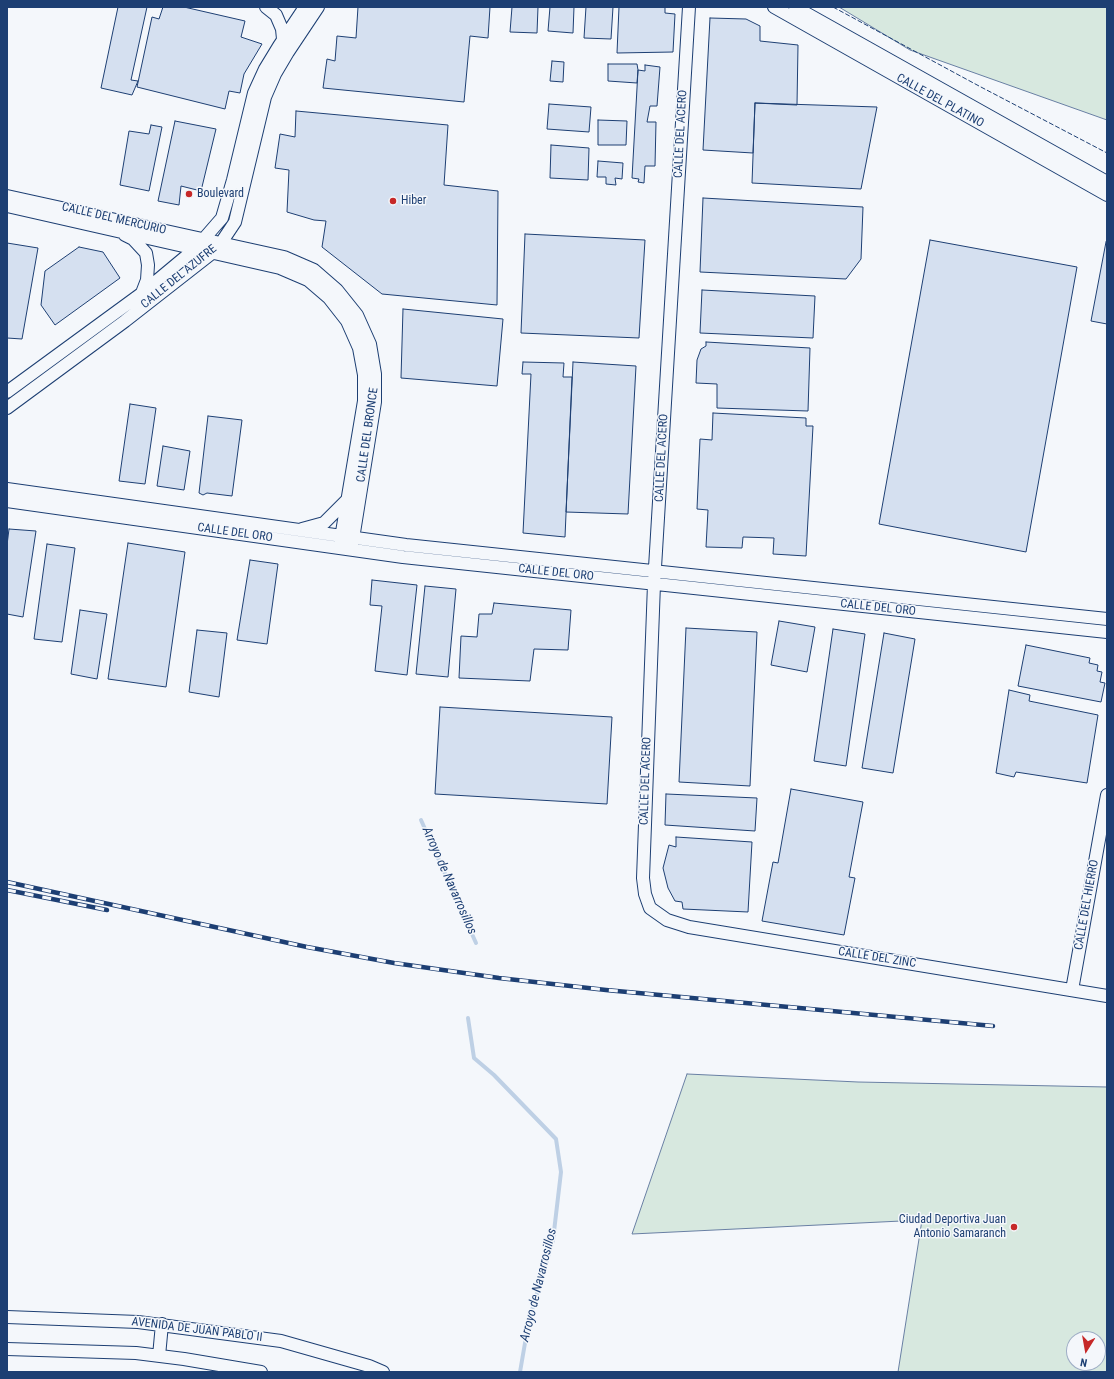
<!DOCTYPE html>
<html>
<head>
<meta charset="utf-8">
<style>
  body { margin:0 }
  #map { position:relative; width:1114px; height:1379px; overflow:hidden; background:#f4f7fb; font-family:"Roboto Condensed",sans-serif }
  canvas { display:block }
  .frame { position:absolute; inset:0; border:8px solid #1d3f73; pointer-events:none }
  .north { position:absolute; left:1066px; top:1331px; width:40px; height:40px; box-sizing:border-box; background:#f4f7fb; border:1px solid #9eadc5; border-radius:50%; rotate:191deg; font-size:11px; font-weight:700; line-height:16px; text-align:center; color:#1d3f73 }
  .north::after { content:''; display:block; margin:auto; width:14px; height:18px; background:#c62828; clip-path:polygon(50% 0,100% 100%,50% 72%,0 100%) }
</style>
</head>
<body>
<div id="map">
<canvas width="1114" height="1379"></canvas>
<div class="frame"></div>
<div class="north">N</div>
</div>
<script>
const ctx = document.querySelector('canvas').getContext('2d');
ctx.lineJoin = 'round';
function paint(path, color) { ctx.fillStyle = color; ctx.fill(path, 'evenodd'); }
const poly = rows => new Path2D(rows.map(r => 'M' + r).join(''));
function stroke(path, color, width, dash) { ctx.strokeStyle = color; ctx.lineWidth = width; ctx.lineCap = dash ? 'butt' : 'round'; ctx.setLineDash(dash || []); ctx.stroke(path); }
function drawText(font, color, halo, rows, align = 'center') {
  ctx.font = font + ' "Roboto Condensed",sans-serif'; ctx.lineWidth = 3; ctx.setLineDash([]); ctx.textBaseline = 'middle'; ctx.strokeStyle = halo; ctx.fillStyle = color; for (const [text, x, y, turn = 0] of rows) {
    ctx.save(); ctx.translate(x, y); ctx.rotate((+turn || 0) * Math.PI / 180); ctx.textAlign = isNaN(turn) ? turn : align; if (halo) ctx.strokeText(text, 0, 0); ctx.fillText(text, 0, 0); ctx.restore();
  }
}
const green = poly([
  [839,7,1107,7,1107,120,910,50,839,7],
  [687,1074,858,1082,1107,1087,1107,1372,898,1372,922,1220,632,1234,687,1074],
  [1074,1339,1098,1339,1098,1363,1074,1363,1074,1339]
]);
const stream = poly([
  [421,820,476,943],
  [468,1018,474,1058,494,1075,556,1139,561,1172,553,1240,529,1320,520,1372]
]);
const building = poly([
  [118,7,147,7,131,80,138,81,132,95,101,88,118,7],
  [163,7,184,7,245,21,241,37,262,44,244,74,240,93,229,91,225,109,137,87,152,17,159,19,163,7],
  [358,7,490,7,488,38,470,36,464,102,323,88,327,59,335,61,337,36,356,38,358,7],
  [512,7,538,7,537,33,510,32,512,7],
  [550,7,574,7,573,33,548,31,550,7],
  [586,7,613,7,611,39,584,38,586,7],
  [619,7,665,7,665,13,675,14,673,52,617,53,619,7],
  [710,18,746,19,760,26,760,41,798,45,797,105,755,103,753,153,703,150,710,18],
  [552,61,564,62,563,82,550,81,552,61],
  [608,64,637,64,638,70,637,83,608,81,608,64],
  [645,65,660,67,657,106,650,106,647,122,656,122,655,166,645,166,644,183,638,182,639,179,632,178,638,70,645,71,645,65],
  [755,103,877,107,861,189,752,183,755,103],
  [549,104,591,107,589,132,547,129,549,104],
  [296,111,448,125,444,185,498,191,497,305,382,294,322,247,326,221,314,220,287,212,289,170,275,168,280,134,295,137,296,111],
  [598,120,627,121,626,145,598,145,598,120],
  [175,121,216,129,201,191,181,186,179,205,158,201,175,121],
  [151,125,162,127,149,191,120,185,129,131,149,134,151,125],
  [551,145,589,148,588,180,550,178,551,145],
  [598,161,623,163,622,179,615,178,616,185,606,184,606,177,597,177,598,161],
  [703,198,863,207,861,259,846,279,700,272,703,198],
  [525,234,645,240,639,338,521,333,525,234],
  [930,240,1077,267,1026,552,879,524,930,240],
  [1106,242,1107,243,1107,324,1091,321,1106,242],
  [7,243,38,248,22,339,7,338,7,243],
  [79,247,103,252,120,278,55,325,41,305,45,271,79,247],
  [702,290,815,296,813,338,700,333,702,290],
  [403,309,503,319,497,386,401,378,403,309],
  [706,342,810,348,808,411,717,408,717,384,696,383,697,360,701,349,706,346,706,342],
  [523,362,564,363,563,377,572,377,565,537,523,533,531,374,522,374,523,362],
  [573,362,636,366,628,514,566,512,573,362],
  [130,404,156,408,145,484,119,481,130,404],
  [713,413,806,418,806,426,813,426,806,556,773,554,774,538,743,537,742,548,706,547,708,510,697,509,700,439,712,440,713,413],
  [208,416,242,420,232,496,207,493,203,495,199,493,208,416],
  [163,446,190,451,184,490,157,486,163,446],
  [9,529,36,531,23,617,7,614,7,545,9,529],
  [128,543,185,552,166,687,108,679,128,543],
  [47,544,75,548,62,642,34,639,47,544],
  [250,560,278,564,267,644,237,640,250,560],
  [372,580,417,585,407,675,375,671,382,606,370,605,372,580],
  [425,586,456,589,448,677,416,674,425,586],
  [494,603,571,610,568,650,534,649,530,681,459,678,461,636,477,637,479,614,492,614,494,603],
  [80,610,107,614,97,679,71,674,80,610],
  [779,621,815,627,807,672,771,665,779,621],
  [686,628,757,632,750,786,679,782,686,628],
  [833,629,865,634,846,766,814,761,833,629],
  [197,630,227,633,219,697,189,692,197,630],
  [884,633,915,639,893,773,862,768,884,633],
  [1026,645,1090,658,1089,663,1098,665,1097,671,1102,672,1100,682,1105,683,1101,702,1018,686,1026,645],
  [1009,690,1030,695,1029,701,1098,715,1087,783,1016,772,1014,777,996,773,1009,690],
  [440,707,612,717,607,804,435,794,440,707],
  [791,789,863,802,849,877,855,878,844,935,762,921,773,862,778,863,791,789],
  [666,794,757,798,755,831,665,825,666,794],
  [676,837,752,842,748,912,683,909,682,902,675,901,668,888,663,868,669,845,676,847,676,837]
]);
const minor = poly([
  [266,7,276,15,282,29,283,39],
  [689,7,654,584,643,878,645,894,650,908,667,920,689,927,1107,996],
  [774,7,1107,195],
  [795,7,1107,182],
  [7,196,284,257,314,270,337,290,357,315,370,344,375,374,375,402,352,545],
  [7,206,280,268,308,280,329,298,347,321,359,348,364,375,364,401,340,544],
  [125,235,133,239,146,253,148,265,147,280,142,293],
  [7,392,141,294,195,249,222,218,233,180,254,93,265,69,279,46,305,7],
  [7,408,125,321,212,253,221,243,235,222,265,97,275,74,288,52,318,7],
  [7,489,406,545,1107,619],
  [7,501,403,557,1107,632],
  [302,529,324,523,348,499],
  [1072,990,1107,795],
  [7,1317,138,1322,281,1341,369,1366,383,1372],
  [7,1349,136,1353,184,1359,261,1372],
  [159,1356,162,1324]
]);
const rail = poly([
  [7,882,307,947,394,963,499,978,606,990,993,1026],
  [7,890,107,910]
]);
const fence = poly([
  [833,7,979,86,1107,153]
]);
const markers = [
  [189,194,4,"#c62828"],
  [393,201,4,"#c62828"],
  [1014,1227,4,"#c62828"]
];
const streetNames = [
  ["CALLE DEL PLATINO",940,101,29],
  ["CALLE DEL ACERO",681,134,-87],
  ["CALLE DEL MERCURIO",114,219,13],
  ["CALLE DEL AZUFRE",179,277,-39],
  ["CALLE DEL BRONCE",368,435,-82],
  ["CALLE DEL ACERO",662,458,-87],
  ["CALLE DEL ORO",235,533,8],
  ["CALLE DEL ORO",556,573,6],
  ["CALLE DEL ORO",878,608,6],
  ["CALLE DEL ACERO",646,781,-88],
  ["CALLE DEL HIERRO",1087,905,-80],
  ["CALLE DEL ZINC",877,958,9],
  ["AVENIDA DE JUAN PABLO II",197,1330,7]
];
const poiNames = [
  ["Boulevard",197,194],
  ["Hiber",401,201],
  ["Ciudad Deportiva Juan",1006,1220,"right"],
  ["Antonio Samaranch",1006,1234,"right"]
];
const waterNames = [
  ["Arroyo de Navarrosillos",449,881,66],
  ["Arroyo de Navarrosillos",539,1285,-76]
];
paint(green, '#d7e8df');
stroke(green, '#687fa3', 1);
stroke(stream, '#bed0e5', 4);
paint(building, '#d5e0f0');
stroke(building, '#1d3f73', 1);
stroke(minor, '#1d3f73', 14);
stroke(minor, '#f4f7fb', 12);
stroke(rail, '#1d3f73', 4.5);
stroke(rail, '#f4f7fb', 3, [9]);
stroke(fence, '#1d3f73', 1, [5, 2]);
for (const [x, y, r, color] of markers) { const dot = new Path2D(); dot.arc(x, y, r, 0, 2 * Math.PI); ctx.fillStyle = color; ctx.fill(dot); stroke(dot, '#f4f7fb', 1.5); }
drawText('12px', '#1d3f73', '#f4f7fb', streetNames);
drawText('12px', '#1d3f73', '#f4f7fb', poiNames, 'left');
drawText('italic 13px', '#1d3f73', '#f4f7fb', waterNames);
</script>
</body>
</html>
